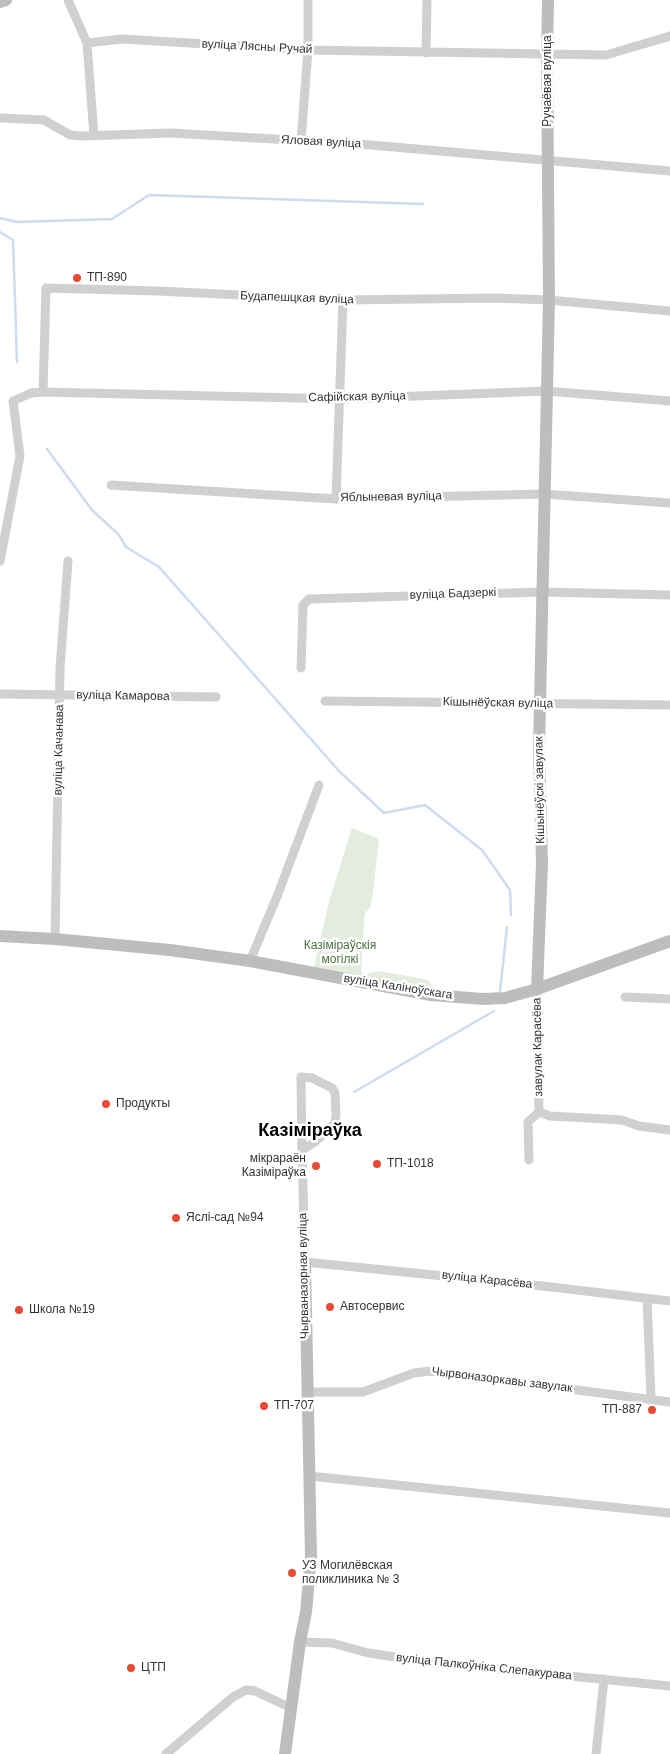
<!DOCTYPE html>
<html>
<head>
<meta charset="utf-8">
<style>
  body { margin:0 }
  canvas { display:block; background:#fff }
</style>
</head>
<body>
<canvas width="670" height="1754"></canvas>
<script>
const ctx = document.querySelector('canvas').getContext('2d');
ctx.lineJoin = 'round';
function paint(path, color) { ctx.fillStyle = color; ctx.fill(path, 'evenodd'); }
const poly = rows => new Path2D(rows.map(r => 'M' + r).join(''));
function stroke(path, color, width, dash) { ctx.strokeStyle = color; ctx.lineWidth = width; ctx.lineCap = dash ? 'butt' : 'round'; ctx.setLineDash(dash || []); ctx.stroke(path); }
function drawText(font, color, halo, rows, align = 'center') {
  ctx.font = font + ' Helvetica,sans-serif'; ctx.lineWidth = 5; ctx.setLineDash([]); ctx.textBaseline = 'middle'; ctx.strokeStyle = halo; ctx.fillStyle = color; for (const [text, x, y, turn = 0] of rows) {
    ctx.save(); ctx.translate(x, y); ctx.rotate((+turn || 0) * Math.PI / 180); ctx.textAlign = isNaN(turn) ? turn : align; if (halo) ctx.strokeText(text, 0, 0); ctx.fillText(text, 0, 0); ctx.restore();
  }
}
const green = poly([
  [352,828,379,839,373,892,370,908,365,913,364,921,361,972,366,974,379,971,424,979,431,982,432,989,313,971,330,898]
]);
const stream = poly([
  [0,218,17,222,112,219,149,195,423,204],
  [0,232,13,240,17,362],
  [47,449,92,510,119,535,126,547,159,567,339,771,384,813,425,805,482,850,510,890,511,915],
  [500,991,507,927],
  [354,1092,494,1011]
]);
const street = poly([
  [68,0,87,43,94,136],
  [87,43,122,39,308,50,606,55,670,36],
  [426,53,427,0],
  [0,118,44,120,70,135,81,136,171,133,359,144,670,171],
  [301,141,308,50,308,0],
  [43,392,340,399,546,391,670,401],
  [111,485,336,499,544,494,670,503],
  [336,499,343,300],
  [0,561,20,456,13,401,31,393,43,392,46,288,158,291,343,300,496,298,549,300,670,311],
  [301,668,303,605,309,599,542,592,670,595],
  [0,694,216,697],
  [325,701,670,705],
  [55,939,60,668,68,561],
  [250,961,278,894,319,785],
  [625,997,670,999],
  [539,1112,550,1116,622,1120,639,1126,670,1130],
  [302,1150,315,1142,335,1123,336,1115,335,1093,332,1088,312,1078,301,1077,302,1150,305,1262,543,1286,670,1301],
  [529,1160,528,1122,539,1112,537,989],
  [647,1298,651,1398],
  [307,1392,363,1392,414,1373,431,1371,670,1402],
  [309,1476,670,1513],
  [300,1642,332,1643,368,1653,438,1663,670,1686],
  [166,1754,233,1697,246,1690,255,1691,291,1708],
  [596,1754,604,1679]
]);
const secondary = poly([
  [0,2,6,0],
  [0,936,55,939,170,950,250,961,431,995,483,999,505,998,537,989,670,941],
  [537,989,542,863,539,748,549,300,547,55,548,0],
  [285,1754,300,1642,306,1612,311,1556,305,1262]
]);
const markers = [
  [77,278,5,"#e94a35"],
  [106,1104,5,"#e94a35"],
  [377,1164,5,"#e94a35"],
  [316,1166,5,"#e94a35"],
  [176,1218,5,"#e94a35"],
  [330,1307,5,"#e94a35"],
  [19,1310,5,"#e94a35"],
  [264,1406,5,"#e94a35"],
  [652,1410,5,"#e94a35"],
  [292,1573,5,"#e94a35"],
  [131,1668,5,"#e94a35"]
];
const streetNames = [
  ["вуліца Лясны Ручай",257,47,3],
  ["Ручаёвая вуліца",548,81,-90],
  ["Яловая вуліца",321,142,3],
  ["Будапешцкая вуліца",297,298,2],
  ["Сафійская вуліца",357,397,-1],
  ["Яблыневая вуліца",391,497,-1],
  ["вуліца Бадзеркі",453,594,-2],
  ["вуліца Камарова",123,696,1],
  ["Кішынёўская вуліца",498,703,1],
  ["вуліца Качанава",59,750,-89],
  ["Кішынёўскі завулак",540,790,-91],
  ["вуліца Каліноўскага",398,987,9],
  ["завулак Карасёва",538,1047,-91],
  ["Чырваназорная вуліца",304,1276,-91],
  ["вуліца Карасёва",487,1280,6],
  ["Чырвоназоркавы завулак",502,1380,7],
  ["вуліца Палкоўніка Слепакурава",484,1667,6]
];
const poiNames = [
  ["ТП-890",87,278],
  ["Продукты",116,1104],
  ["мікрараён",306,1159,"right"],
  ["Казіміраўка",306,1173,"right"],
  ["ТП-1018",387,1164],
  ["Яслі-сад №94",186,1218],
  ["Автосервис",340,1307],
  ["Школа №19",29,1310],
  ["ТП-707",274,1406],
  ["ТП-887",642,1410,"right"],
  ["УЗ Могилёвская",302,1566],
  ["поликлиника № 3",302,1580],
  ["ЦТП",141,1668]
];
const parkNames = [
  ["Казіміраўскія",340,946],
  ["могілкі",340,960]
];
const districtNames = [
  ["Казіміраўка",310,1131]
];
paint(green, '#e3ecdf');
stroke(stream, '#cedcef', 2.5);
stroke(street, '#d0d0d0', 9);
stroke(secondary, '#bdbdbd', 12);
for (const [x, y, r, color] of markers) { const dot = new Path2D(); dot.arc(x, y, r, 0, 2 * Math.PI); ctx.fillStyle = color; ctx.fill(dot); stroke(dot, '#fff', 2); }
drawText('12px', '#333', '#fff', streetNames);
drawText('12px', '#333', '#fff', poiNames, 'left');
drawText('12px', '#4c713e', '#fff', parkNames);
drawText('bold 18px', '#000', '#fff', districtNames);
</script>
</body>
</html>
